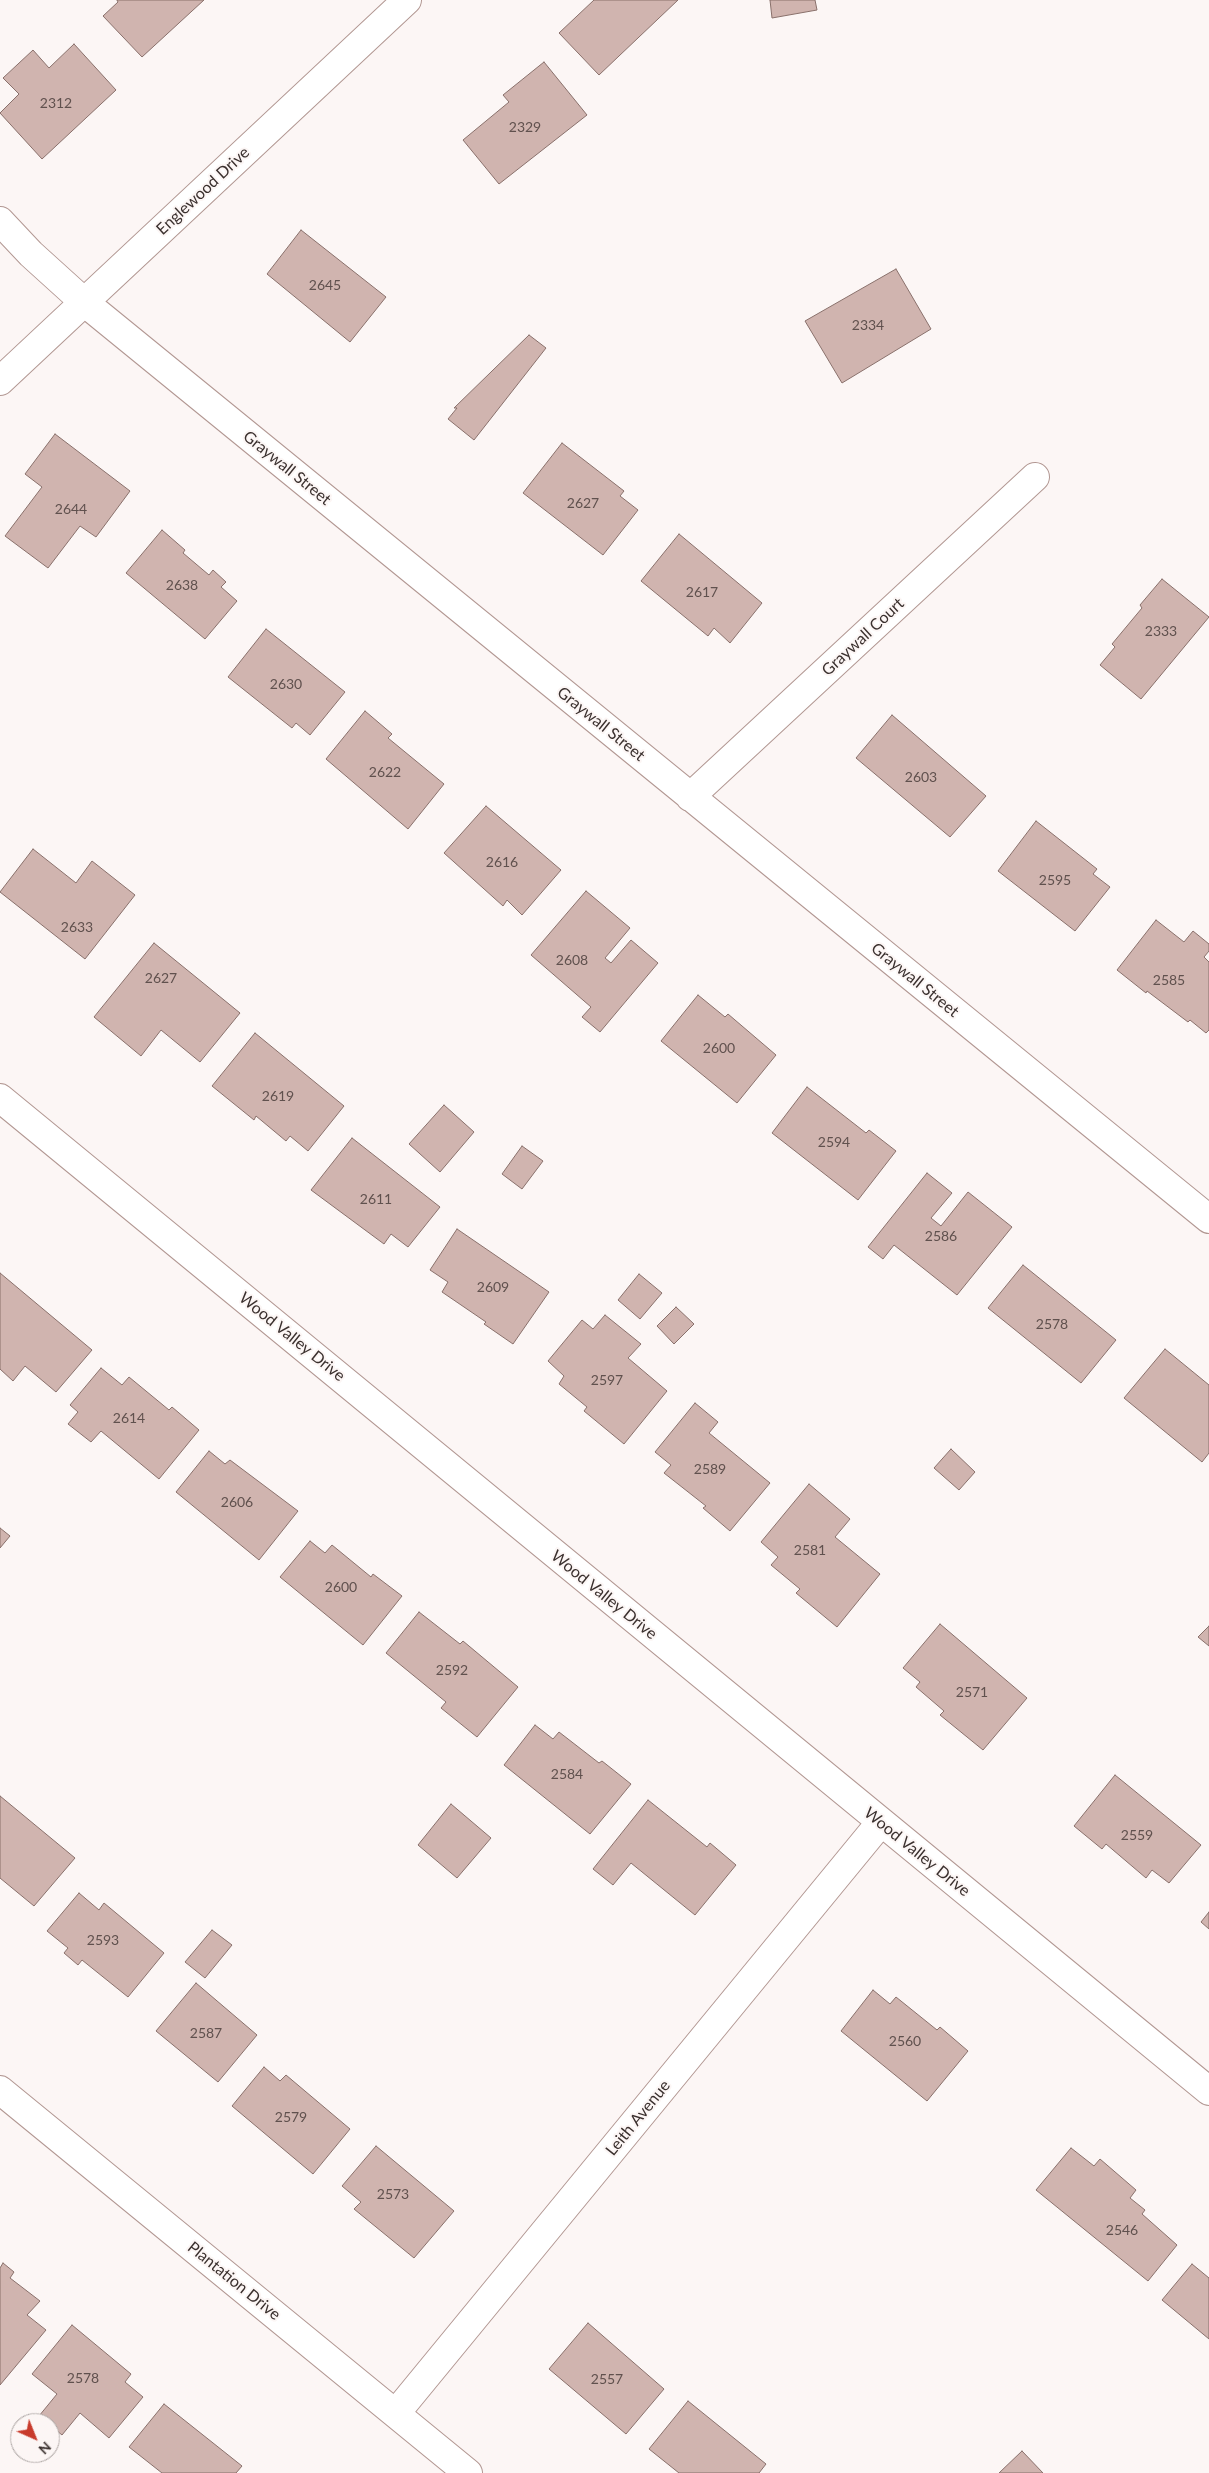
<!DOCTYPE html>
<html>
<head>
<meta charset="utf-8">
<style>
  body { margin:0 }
  #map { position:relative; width:1209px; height:2473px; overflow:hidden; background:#fcf6f5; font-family:Lato,sans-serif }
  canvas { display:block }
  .north { position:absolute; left:10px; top:2413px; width:50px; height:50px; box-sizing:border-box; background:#fcf6f5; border:1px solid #aea7a5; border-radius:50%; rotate:136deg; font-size:14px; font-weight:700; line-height:20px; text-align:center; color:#3a302e }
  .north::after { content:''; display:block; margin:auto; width:18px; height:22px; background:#c83b2c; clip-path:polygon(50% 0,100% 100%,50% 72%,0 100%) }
</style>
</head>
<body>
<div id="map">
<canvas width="1209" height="2473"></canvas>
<div class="north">N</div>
</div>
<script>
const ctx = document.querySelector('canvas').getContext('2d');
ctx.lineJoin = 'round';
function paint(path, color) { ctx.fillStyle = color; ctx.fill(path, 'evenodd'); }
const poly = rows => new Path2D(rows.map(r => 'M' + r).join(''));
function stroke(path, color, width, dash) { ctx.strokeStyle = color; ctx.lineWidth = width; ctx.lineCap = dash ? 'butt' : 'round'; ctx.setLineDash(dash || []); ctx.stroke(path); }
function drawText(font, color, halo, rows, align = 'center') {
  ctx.font = font + ' Lato,sans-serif'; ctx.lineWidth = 4; ctx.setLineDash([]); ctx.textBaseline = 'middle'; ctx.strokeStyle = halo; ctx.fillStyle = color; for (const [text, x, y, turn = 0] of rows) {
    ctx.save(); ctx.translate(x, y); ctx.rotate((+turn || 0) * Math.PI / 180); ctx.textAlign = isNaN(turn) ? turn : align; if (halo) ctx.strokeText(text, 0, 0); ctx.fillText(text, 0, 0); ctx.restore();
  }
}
const building = poly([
  [117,0,204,0,142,57,103,16,118,2,117,0],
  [594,0,678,0,599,75,559,33,594,0],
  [770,0,815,0,817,10,772,18,770,0],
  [74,44,116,90,42,159,0,113,19,94,3,78,33,50,49,68,74,44],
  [544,62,587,115,499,184,463,140,509,102,503,95,544,62],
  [301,230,386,297,350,342,267,274,301,230],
  [896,269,931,329,842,383,805,321,896,269],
  [529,335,546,348,474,440,448,419,457,408,454,408,529,335],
  [55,434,130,491,96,537,80,526,48,568,5,536,42,487,25,474,55,434],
  [562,443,624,491,620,496,638,510,603,555,523,493,562,443],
  [162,530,185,550,183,553,209,575,213,570,226,582,221,587,237,601,205,639,126,573,162,530],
  [679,534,762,603,730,643,714,628,708,636,641,581,679,534],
  [1162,579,1209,617,1141,699,1100,665,1115,647,1112,644,1142,608,1140,605,1162,579],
  [266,629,345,692,310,735,296,723,292,728,228,677,266,629],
  [365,711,392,734,388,738,444,784,408,829,326,759,365,711],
  [892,715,986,796,950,837,856,758,892,715],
  [486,806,561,870,522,915,507,900,503,906,444,853,486,806],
  [1036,821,1097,869,1093,874,1110,887,1075,931,998,871,1036,821],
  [33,849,76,883,92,861,135,895,85,959,0,892,33,849],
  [586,891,630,928,605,958,611,963,631,940,658,963,600,1032,582,1017,591,1007,531,955,586,891],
  [1156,920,1184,942,1193,931,1209,944,1209,951,1204,957,1209,962,1209,1030,1206,1033,1190,1020,1188,1022,1147,991,1146,993,1117,970,1156,920],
  [154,943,240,1013,200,1062,161,1030,141,1056,94,1017,154,943],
  [698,995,725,1017,728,1014,776,1055,737,1103,661,1041,698,995],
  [255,1033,344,1106,308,1151,290,1136,286,1141,256,1116,254,1120,212,1086,255,1033],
  [807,1087,866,1133,869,1130,896,1151,858,1200,772,1133,807,1087],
  [444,1105,474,1132,440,1172,409,1144,444,1105],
  [352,1138,440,1207,408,1247,391,1234,384,1244,311,1190,352,1138],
  [522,1146,543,1161,522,1189,502,1174,522,1146],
  [927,1173,952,1193,931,1218,941,1226,968,1192,1012,1227,957,1295,894,1245,883,1259,868,1247,927,1173],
  [457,1229,549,1292,513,1344,484,1324,486,1322,442,1292,448,1282,430,1270,457,1229],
  [1023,1265,1116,1340,1081,1383,988,1308,1023,1265],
  [0,1273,92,1350,56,1392,25,1366,13,1381,0,1369,0,1273],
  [639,1274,662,1293,640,1319,618,1300,639,1274],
  [676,1307,694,1324,674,1344,657,1326,676,1307],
  [605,1315,641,1344,628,1358,667,1391,624,1444,584,1411,587,1407,559,1384,564,1376,548,1361,582,1320,593,1329,605,1315],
  [1165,1349,1209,1385,1209,1453,1202,1462,1124,1398,1165,1349],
  [101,1368,122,1385,129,1377,169,1410,172,1407,199,1430,159,1479,101,1431,91,1442,68,1424,78,1412,70,1405,101,1368],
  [695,1403,718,1422,709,1433,770,1483,730,1531,703,1508,706,1506,664,1473,671,1465,655,1452,695,1403],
  [951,1449,975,1472,959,1490,934,1468,951,1449],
  [209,1451,225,1464,230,1460,298,1511,259,1560,176,1492,209,1451],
  [809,1484,850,1519,835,1537,880,1574,837,1627,796,1593,800,1589,771,1565,778,1557,761,1542,809,1484],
  [0,1528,10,1536,0,1548,0,1528],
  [310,1541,325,1553,332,1545,371,1577,373,1574,402,1596,363,1645,280,1577,310,1541],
  [419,1612,460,1644,463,1641,518,1687,477,1737,441,1708,446,1702,386,1653,419,1612],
  [940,1624,1027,1698,983,1750,940,1715,944,1711,916,1687,920,1682,903,1668,940,1624],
  [1209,1626,1209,1646,1198,1637,1209,1626],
  [535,1725,553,1739,559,1732,599,1763,602,1761,631,1784,590,1834,504,1765,535,1725],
  [1115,1775,1201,1845,1169,1883,1152,1870,1146,1878,1106,1844,1102,1849,1074,1826,1115,1775],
  [0,1796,75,1858,34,1906,0,1878,0,1796],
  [648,1800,707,1847,710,1843,736,1865,695,1915,631,1863,613,1885,593,1869,648,1800],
  [451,1804,491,1838,457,1878,418,1845,451,1804],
  [79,1893,99,1910,104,1903,164,1953,128,1997,82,1960,78,1965,64,1953,68,1948,47,1931,79,1893],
  [1209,1912,1209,1929,1201,1922,1209,1912],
  [212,1930,232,1945,205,1978,185,1962,212,1930],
  [196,1983,257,2035,218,2082,156,2031,196,1983],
  [873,1990,890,2004,896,1997,937,2030,940,2027,968,2051,927,2101,841,2031,873,1990],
  [264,2067,280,2081,286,2075,350,2129,313,2174,232,2106,264,2067],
  [376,2146,454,2211,414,2258,354,2209,361,2202,342,2186,376,2146],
  [1071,2148,1094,2166,1100,2159,1136,2190,1130,2198,1145,2210,1142,2214,1177,2245,1148,2281,1036,2190,1071,2148],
  [3,2263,14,2272,10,2278,40,2301,27,2315,46,2330,0,2385,0,2268,3,2263],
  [1192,2264,1209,2278,1209,2339,1162,2300,1192,2264],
  [588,2323,664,2389,626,2434,549,2369,588,2323],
  [72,2325,131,2374,125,2382,143,2397,109,2438,80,2413,62,2435,39,2416,57,2394,32,2374,72,2325],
  [688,2401,766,2464,759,2473,679,2473,649,2449,688,2401],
  [164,2404,242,2466,236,2473,162,2473,129,2447,164,2404],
  [1022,2451,1043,2473,999,2473,1022,2451]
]);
const street = poly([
  [0,221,31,254,84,302,1209,1219],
  [0,381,407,0],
  [690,797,1035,477],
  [0,1098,1209,2091],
  [0,2090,468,2473],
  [396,2413,881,1822]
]);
const numberNames = [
  ["2312",56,103],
  ["2329",525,127],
  ["2645",325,285],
  ["2334",868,325],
  ["2627",583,503],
  ["2644",71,509],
  ["2638",182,585],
  ["2617",702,592],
  ["2333",1161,631],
  ["2630",286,684],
  ["2622",385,772],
  ["2603",921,777],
  ["2616",502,862],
  ["2595",1055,880],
  ["2633",77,927],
  ["2608",572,960],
  ["2627",161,978],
  ["2585",1169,980],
  ["2600",719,1048],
  ["2619",278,1096],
  ["2594",834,1142],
  ["2611",376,1199],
  ["2586",941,1236],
  ["2609",493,1287],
  ["2578",1052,1324],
  ["2597",607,1380],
  ["2614",129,1418],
  ["2589",710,1469],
  ["2606",237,1502],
  ["2581",810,1550],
  ["2600",341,1587],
  ["2592",452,1670],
  ["2571",972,1692],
  ["2584",567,1774],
  ["2559",1137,1835],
  ["2593",103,1940],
  ["2587",206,2033],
  ["2560",905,2041],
  ["2579",291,2117],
  ["2573",393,2194],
  ["2546",1122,2230],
  ["2578",83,2378],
  ["2557",607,2379]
];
const streetNames = [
  ["Englewood Drive",203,191,-43],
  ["Graywall Street",287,468,39],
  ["Graywall Court",863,637,-43],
  ["Graywall Street",601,724,39],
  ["Graywall Street",915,980,39],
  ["Wood Valley Drive",292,1337,39],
  ["Wood Valley Drive",604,1595,39],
  ["Wood Valley Drive",917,1852,39],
  ["Leith Avenue",638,2118,-51],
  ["Plantation Drive",234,2281,39]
];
paint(building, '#d0b4af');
stroke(building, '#89706b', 1);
stroke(street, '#b29792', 30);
stroke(street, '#fff', 28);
drawText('14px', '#60514e', null, numberNames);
drawText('16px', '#3a302e', '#fcf6f5', streetNames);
</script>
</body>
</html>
